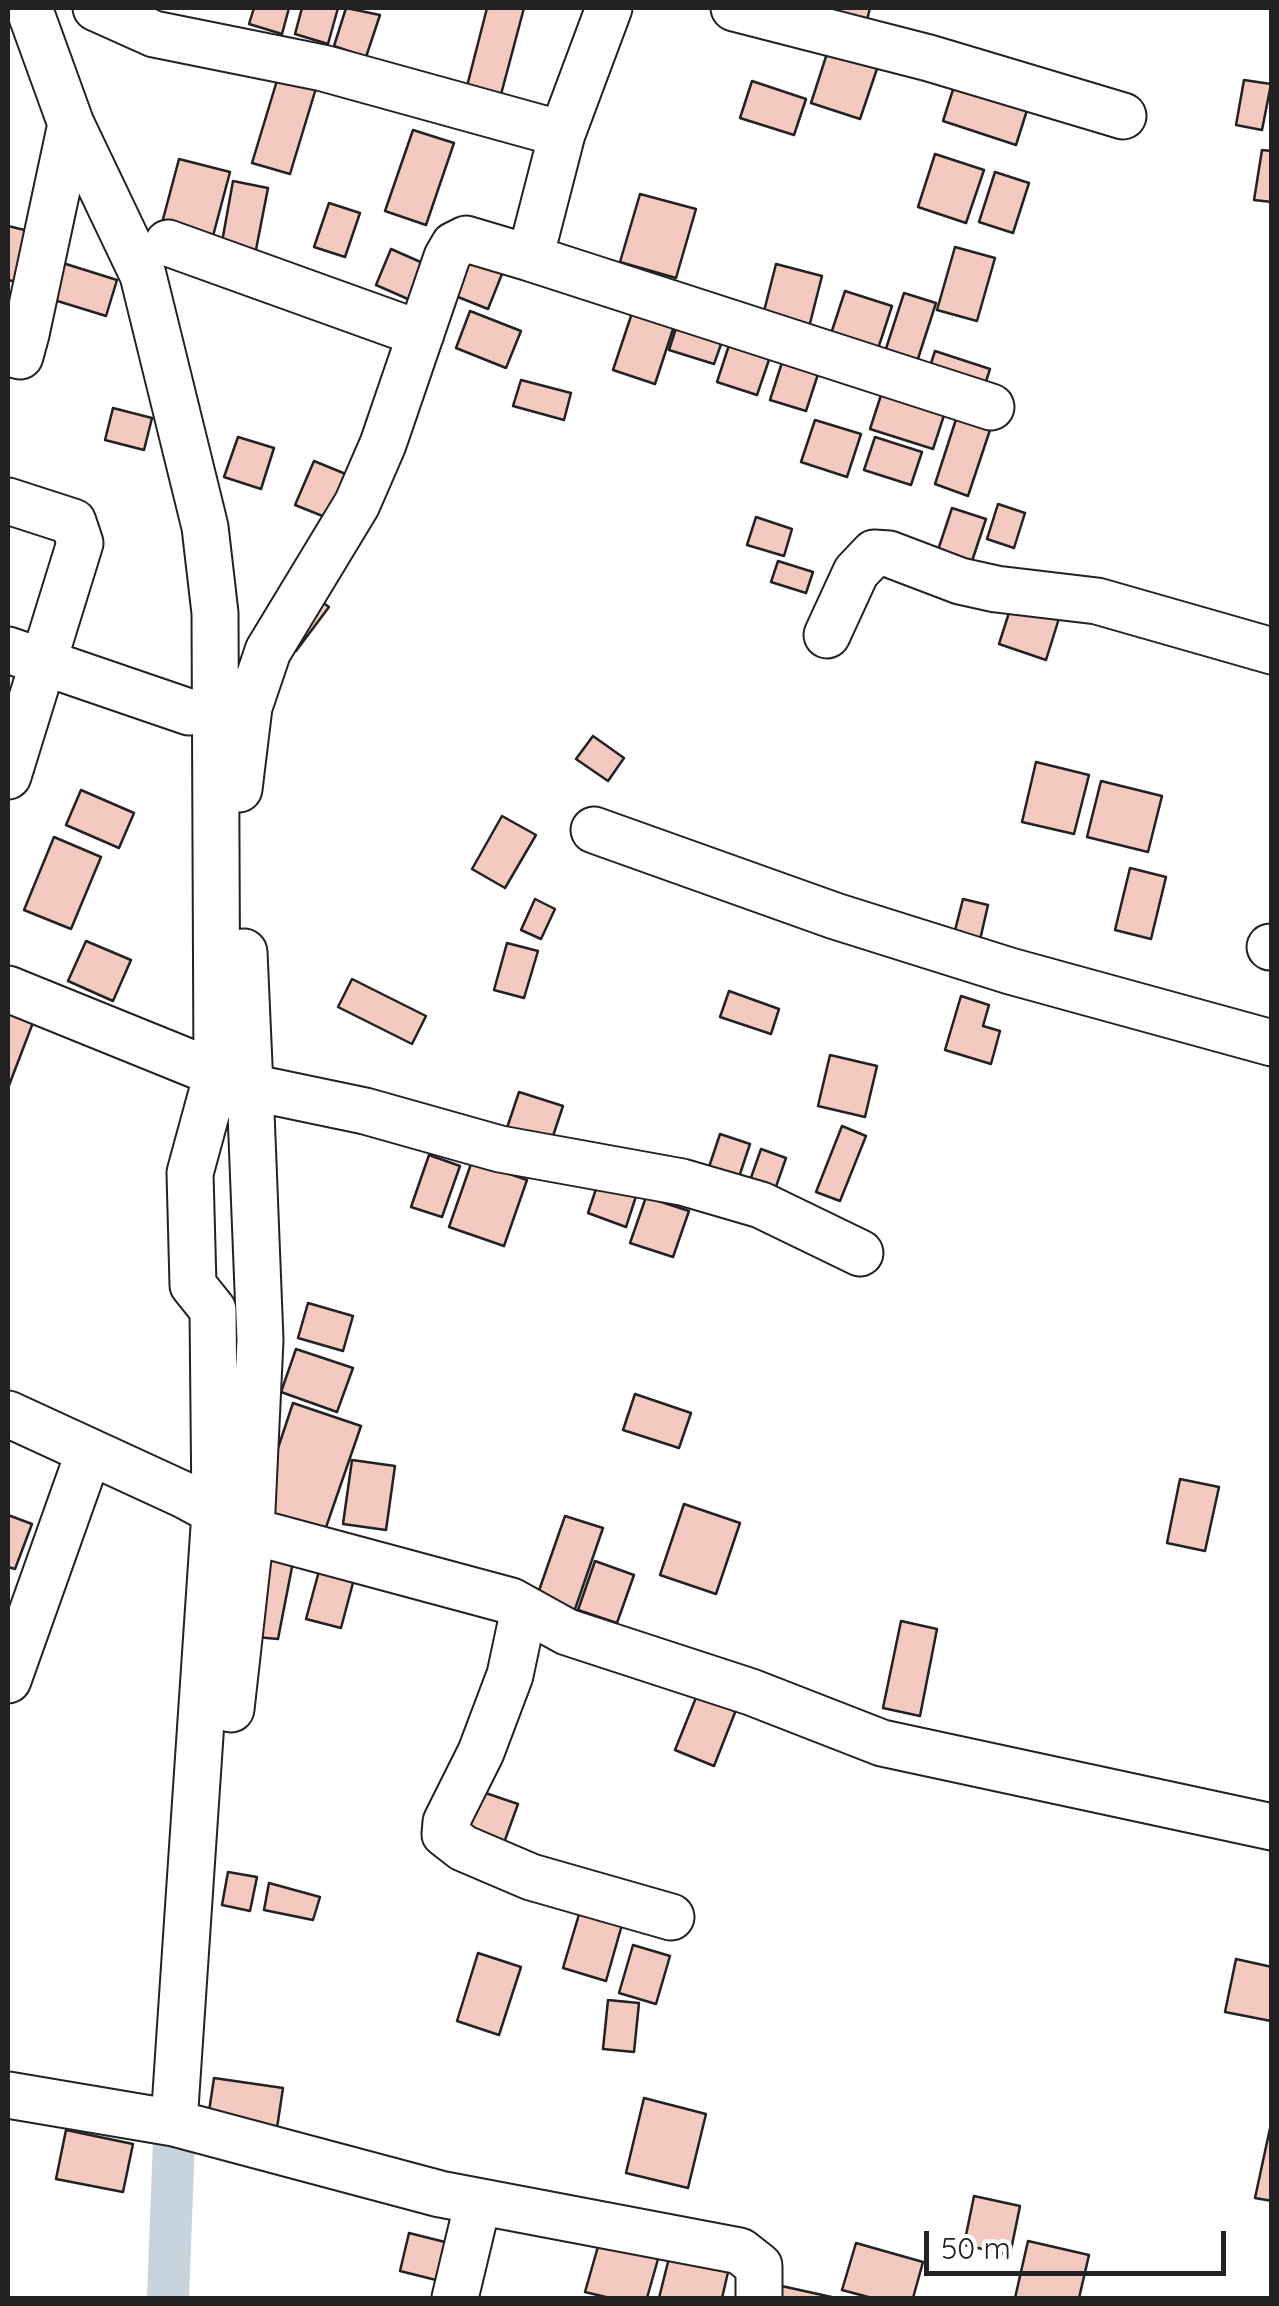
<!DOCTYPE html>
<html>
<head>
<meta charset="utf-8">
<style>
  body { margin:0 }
  #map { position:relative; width:1279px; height:2306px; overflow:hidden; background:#fff; font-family:Quicksand,sans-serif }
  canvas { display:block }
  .frame { position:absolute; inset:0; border:10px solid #222; pointer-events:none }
  .scale { position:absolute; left:924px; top:2231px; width:302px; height:45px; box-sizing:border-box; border:5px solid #222; border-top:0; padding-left:12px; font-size:30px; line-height:35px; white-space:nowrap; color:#222; -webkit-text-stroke:8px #fff; paint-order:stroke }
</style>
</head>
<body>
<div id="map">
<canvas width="1279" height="2306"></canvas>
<div class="frame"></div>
<div class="scale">50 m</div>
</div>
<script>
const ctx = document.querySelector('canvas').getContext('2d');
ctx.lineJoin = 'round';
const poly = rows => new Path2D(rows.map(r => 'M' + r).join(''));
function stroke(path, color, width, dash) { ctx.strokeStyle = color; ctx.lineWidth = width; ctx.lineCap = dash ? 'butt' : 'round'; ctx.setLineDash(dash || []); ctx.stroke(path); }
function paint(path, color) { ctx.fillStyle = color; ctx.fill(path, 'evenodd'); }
const canal = poly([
  [168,2298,176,2087]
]);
const building = poly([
  [254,8,289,8,282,34,249,24,254,8],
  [302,8,338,8,328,44,295,34,302,8],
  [346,8,380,15,366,57,334,46,346,8],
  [487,8,524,8,499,102,465,94,487,8],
  [824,8,870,8,866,24,822,13,824,8],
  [831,41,881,57,860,119,811,103,831,41],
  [282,64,320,75,290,174,252,163,282,64],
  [956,80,1029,104,1016,145,943,121,956,80],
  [1244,80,1271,84,1262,130,1236,125,1244,80],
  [752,81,806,99,794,135,740,118,752,81],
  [413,130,454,143,426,225,385,211,413,130],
  [1262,150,1272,151,1272,202,1254,200,1262,150],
  [935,154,984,170,966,223,918,207,935,154],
  [179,159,230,172,213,236,162,223,179,159],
  [995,172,1029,183,1013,233,979,222,995,172],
  [233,181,268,188,254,260,220,253,233,181],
  [640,194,696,209,676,278,620,262,640,194],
  [329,203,360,213,345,257,314,247,329,203],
  [8,226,33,232,21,283,8,280,8,226],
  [955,247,995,258,977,321,937,310,955,247],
  [391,249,432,267,417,303,376,285,391,249],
  [460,251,504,269,488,309,443,291,460,251],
  [50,259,117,280,106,316,38,295,50,259],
  [776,264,822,276,806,339,760,327,776,264],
  [845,291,892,306,874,361,827,346,845,291],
  [904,293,936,303,914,371,882,361,904,293],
  [633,310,675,323,655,384,613,370,633,310],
  [470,311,521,331,506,368,456,348,470,311],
  [678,322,724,336,714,364,669,350,678,322],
  [730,342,771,354,757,395,717,382,730,342],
  [935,351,990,369,980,400,925,382,935,351],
  [784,356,820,368,806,411,770,400,784,356],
  [521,380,571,393,564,420,513,406,521,380],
  [884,386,947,406,933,449,870,429,884,386],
  [113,408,152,418,144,450,105,440,113,408],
  [959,410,993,421,968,496,935,484,959,410],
  [815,420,861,434,847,477,801,462,815,420],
  [238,437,274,448,261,489,224,477,238,437],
  [875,437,922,452,911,485,864,470,875,437],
  [314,461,353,477,335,521,295,505,314,461],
  [998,504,1025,513,1014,548,987,539,998,504],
  [952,508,986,519,967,576,933,565,952,508],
  [756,517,792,529,784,556,747,545,756,517],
  [778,561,813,572,806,593,771,582,778,561],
  [311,594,329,607,296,651,279,639,311,594],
  [1014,597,1061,612,1046,660,999,644,1014,597],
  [593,736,624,758,608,781,576,759,593,736],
  [1036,762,1089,775,1074,834,1022,822,1036,762],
  [1101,781,1162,796,1148,852,1087,837,1101,781],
  [81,790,134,813,119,848,66,825,81,790],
  [502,816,536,835,505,888,472,869,502,816],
  [54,837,101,857,71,929,24,910,54,837],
  [1130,868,1166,877,1151,939,1115,930,1130,868],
  [535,899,555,909,541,939,521,930,535,899],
  [963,899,988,905,977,953,951,946,963,899],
  [86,941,131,960,113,1001,68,981,86,941],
  [507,943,538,951,524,998,494,990,507,943],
  [352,979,426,1016,412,1044,338,1007,352,979],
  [729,991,779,1009,771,1034,720,1017,729,991],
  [961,996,989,1005,983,1026,1000,1031,991,1064,945,1050,961,996],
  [8,1010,34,1020,8,1088,8,1010],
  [830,1055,877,1066,865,1117,818,1106,830,1055],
  [519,1092,563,1106,549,1148,505,1134,519,1092],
  [842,1126,866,1136,840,1201,816,1192,842,1126],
  [720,1134,750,1144,737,1183,707,1173,720,1134],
  [761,1149,786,1158,771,1201,746,1192,761,1149],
  [429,1155,460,1166,442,1217,411,1207,429,1155],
  [472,1161,527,1180,504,1246,449,1227,472,1161],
  [601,1174,639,1187,626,1227,588,1213,601,1174],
  [646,1197,689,1211,673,1257,630,1243,646,1197],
  [308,1303,353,1316,343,1351,298,1338,308,1303],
  [296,1349,353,1368,337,1412,281,1392,296,1349],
  [635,1394,691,1413,679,1448,623,1430,635,1394],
  [293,1403,361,1426,323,1536,256,1514,293,1403],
  [352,1460,395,1466,386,1530,343,1524,352,1460],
  [1180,1479,1219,1487,1205,1551,1167,1543,1180,1479],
  [684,1504,740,1523,716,1594,660,1575,684,1504],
  [8,1515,32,1524,15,1569,8,1567,8,1515],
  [565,1516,603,1528,573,1615,535,1602,565,1516],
  [254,1548,293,1562,278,1639,245,1636,254,1548],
  [595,1561,634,1575,617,1623,578,1610,595,1561],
  [319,1571,354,1579,341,1628,306,1619,319,1571],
  [901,1621,937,1629,920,1716,883,1708,901,1621],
  [697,1695,736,1710,714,1766,675,1750,697,1695],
  [465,1786,518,1804,501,1851,449,1833,465,1786],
  [228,1872,257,1877,250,1911,222,1905,228,1872],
  [269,1883,320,1897,313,1920,264,1910,269,1883],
  [583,1901,625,1914,606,1981,563,1968,583,1901],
  [633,1945,670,1956,656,2004,619,1993,633,1945],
  [478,1953,521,1967,499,2035,457,2021,478,1953],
  [1236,1959,1272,1967,1271,2021,1225,2012,1236,1959],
  [608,2000,639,2003,634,2052,603,2049,608,2000],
  [214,2078,283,2088,277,2128,208,2118,214,2078],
  [644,2098,706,2114,688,2188,626,2173,644,2098],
  [1272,2119,1272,2201,1255,2198,1272,2119],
  [66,2130,133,2144,123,2192,56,2179,66,2130],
  [974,2196,1020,2206,1010,2255,964,2245,974,2196],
  [409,2233,445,2242,436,2280,400,2271,409,2233],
  [601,2236,660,2252,647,2298,610,2298,585,2292,601,2236],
  [1028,2241,1089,2255,1079,2298,1015,2298,1028,2241],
  [856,2243,923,2262,913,2298,872,2298,842,2290,856,2243],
  [670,2254,729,2268,722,2298,659,2298,670,2254],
  [777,2285,836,2298,774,2298,777,2285]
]);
const minor = poly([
  [96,8,154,34,323,68,562,134,530,258,466,239,454,245,447,257,383,444,357,504,268,651,249,707,239,789],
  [734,8,929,58,1123,116],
  [71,124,143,275,205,527,215,613,217,1074,190,1173,193,1285,213,1310,215,1512,174,2123],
  [562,134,609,8],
  [168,243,421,334],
  [530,258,991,407],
  [8,353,20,356,26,334,71,124,29,8],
  [8,501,73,522,80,543,8,776],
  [827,635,856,572,874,553,889,554,960,581,996,589,1097,601,1272,651],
  [8,650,189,712],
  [594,830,835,916,1010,971,1272,1043],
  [1270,947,1272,947],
  [8,989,250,1087,244,952],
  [8,1414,182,1494,251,1531,511,1601,567,1632,751,1692,882,1743,1272,1827],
  [524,1609,510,1675,481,1752,446,1822,445,1834,463,1848,531,1877,671,1917],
  [8,1680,89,1452],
  [231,1709,251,1531,260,1340,250,1087,365,1111,500,1149,682,1182,761,1205,860,1253],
  [8,2095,174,2123,440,2194,740,2251,759,2266,759,2298],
  [455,2298,478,2202]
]);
stroke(canal, '#c7d3dd', 42);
paint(building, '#f3c9c0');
stroke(building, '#222', 2.5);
stroke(minor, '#222', 49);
stroke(minor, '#fff', 45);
</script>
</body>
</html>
